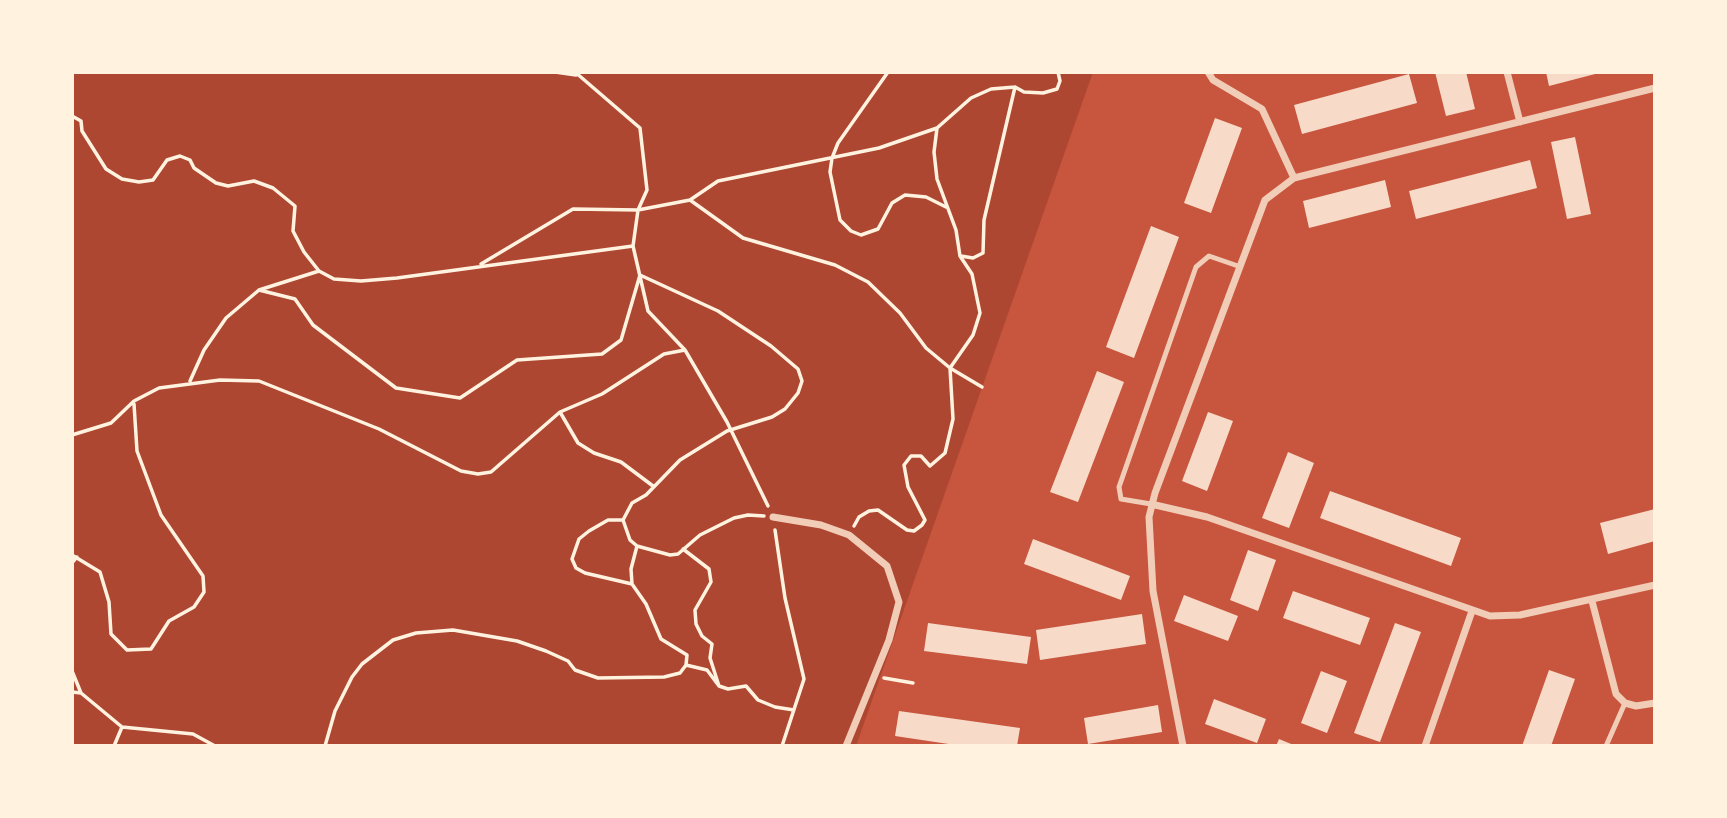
<!DOCTYPE html>
<html>
<head>
<meta charset="utf-8">
<style>
  body { margin:0 }
  #map { position:relative; width:1727px; height:818px; overflow:hidden; background:#c8553d; font-family:Mulish,sans-serif }
  canvas { display:block }
  .frame { position:absolute; inset:0; border:74px solid #fff3e0; pointer-events:none }
</style>
</head>
<body>
<div id="map">
<canvas width="1727" height="818"></canvas>
<div class="frame"></div>
</div>
<script>
const ctx = document.querySelector('canvas').getContext('2d');
ctx.lineJoin = 'round';
function paint(path, color) { ctx.fillStyle = color; ctx.fill(path, 'evenodd'); }
const poly = rows => new Path2D(rows.map(r => 'M' + r).join(''));
function stroke(path, color, width, dash) { ctx.strokeStyle = color; ctx.lineWidth = width; ctx.lineCap = dash ? 'butt' : 'round'; ctx.setLineDash(dash || []); ctx.stroke(path); }
const green = poly([
  [72,72,1093,72,856,746,72,746]
]);
const building = poly([
  [1435,72,1466,72,1475,109,1446,116],
  [1546,72,1599,72,1599,73,1549,86],
  [1409,74,1417,103,1302,134,1294,105],
  [1215,118,1242,128,1211,213,1184,203],
  [1575,137,1591,214,1567,219,1551,142],
  [1530,160,1537,188,1416,219,1409,191],
  [1385,180,1391,207,1309,228,1303,201],
  [1151,226,1179,237,1134,358,1106,347],
  [1097,371,1124,382,1078,502,1050,492],
  [1208,412,1233,421,1207,491,1182,481],
  [1288,452,1314,463,1289,528,1262,518],
  [1330,491,1461,538,1451,566,1320,518],
  [1655,509,1655,541,1608,554,1600,523],
  [1033,539,1130,576,1121,600,1024,564],
  [1248,550,1276,560,1258,611,1230,600],
  [1293,591,1370,618,1360,645,1283,618],
  [1184,595,1238,616,1228,641,1174,621],
  [1142,614,1146,644,1040,660,1036,630],
  [928,623,1031,637,1027,664,924,651],
  [1395,623,1421,632,1380,742,1354,733],
  [1549,670,1575,679,1551,746,1522,746],
  [1321,671,1347,681,1327,733,1301,723],
  [1214,699,1266,719,1257,743,1205,724],
  [1158,705,1162,732,1088,744,1084,718],
  [899,711,1020,728,1017,746,962,746,895,736],
  [1279,739,1296,746,1276,746]
]);
const path = poly([
  [555,72,576,75],
  [575,72,640,128,647,190,638,210,633,246,648,311,685,350,727,422,768,506],
  [888,72,838,143,832,158,830,172,840,220,851,231,861,235,878,229,892,203,905,195,926,197,946,207],
  [72,116,81,121,82,131,106,169,122,179,139,182,153,180,167,160,180,156,190,160,194,168,216,183,228,186,254,181,273,188,295,206,293,231,304,252,319,271,334,279,361,281,397,278,633,246],
  [690,200,718,181,879,148,937,128],
  [961,256,973,258,983,253,984,220,1015,87],
  [481,264,573,209,638,210,690,200,743,238,835,265,868,282,900,313,926,348,950,368,982,387],
  [319,271,259,290,295,299,313,325,396,388,460,398,517,360,602,354,621,340,640,275,718,311,771,346,798,369,802,381,798,393,785,409,772,417,727,431,680,460,646,495,632,503,623,520,630,540,637,546,670,555,678,554,700,535,734,518,748,515,764,516],
  [190,381,204,350,226,318,259,290],
  [560,412,602,394,664,354,685,350],
  [72,435,111,423,134,401,159,388,220,380,259,381,379,429,461,471,478,474,491,472,560,412,578,443,594,453,621,462,653,486],
  [854,526,859,517,869,511,878,510,907,530,914,531,922,525,925,520,908,487,904,465,911,456,921,456,930,466,945,453,953,419,950,368,973,335,980,313,972,274,960,256,956,230,937,179,934,152,937,128,971,98,991,89,1015,87,1024,92,1043,93,1057,89,1060,81,1058,72],
  [775,530,785,598,804,679,782,746],
  [683,549,709,569,711,582,695,610,696,624,702,636,712,644,710,658,719,686],
  [72,555,100,572,109,602,111,634,127,650,151,649,169,621,194,607,204,592,203,576,161,515,137,451,134,404],
  [72,563,77,557],
  [632,584,631,569,637,546],
  [686,665,707,670,719,686,728,689,746,686,758,700,775,707,794,710],
  [72,671,81,693,122,727],
  [884,678,913,683],
  [72,692,81,693],
  [114,746,122,727,193,734,215,746],
  [325,746,335,711,352,677,362,664,393,640,416,633,453,630,517,641,546,651,568,661,575,670,598,678,664,677,680,673,686,665,687,655,661,639,646,604,632,584,585,573,576,568,572,559,579,539,589,531,608,520,623,520]
]);
const service = poly([
  [1151,504,1121,499,1119,487,1196,267,1209,256,1238,266],
  [1606,746,1625,703]
]);
const minor = poly([
  [1208,72,1213,80,1262,109,1294,178],
  [1507,72,1520,122],
  [1151,504,1207,517,1490,616,1520,615,1655,585],
  [773,517,821,525,849,535,887,566,899,602,889,640,846,746],
  [1592,601,1616,694,1625,703,1636,706,1655,703],
  [1183,746,1153,591,1149,517,1155,493,1265,200,1294,178,1655,88],
  [1425,746,1472,611]
]);
paint(green, '#ae4732');
paint(building, '#f7dbc8');
stroke(path, '#fff3e0', 3.5);
stroke(service, '#f1ccb7', 5);
stroke(minor, '#f1ccb7', 7);
</script>
</body>
</html>
